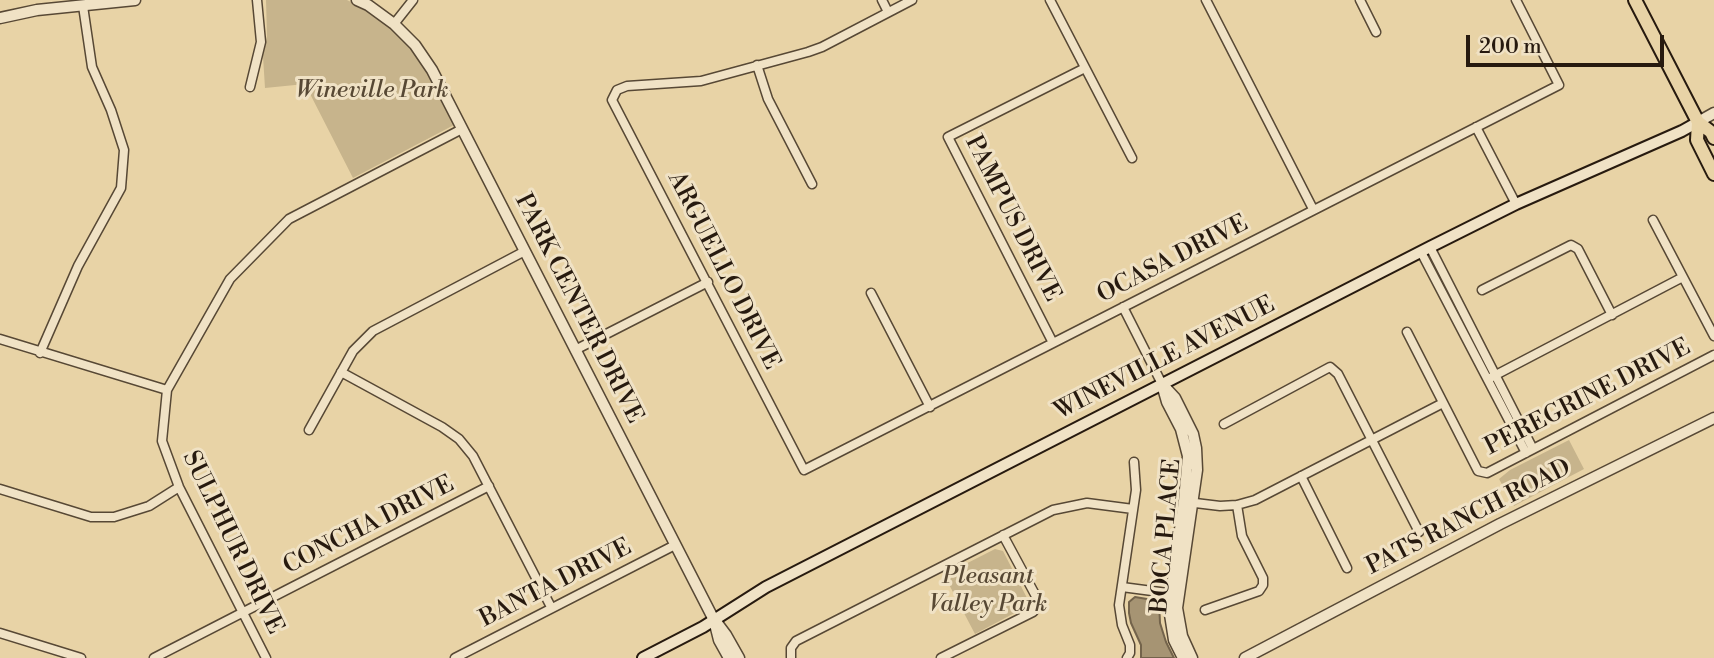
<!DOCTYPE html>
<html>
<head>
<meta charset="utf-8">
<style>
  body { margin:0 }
  #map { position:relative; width:1714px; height:658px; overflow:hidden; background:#e8d3a6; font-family:"Libre Bodoni",serif }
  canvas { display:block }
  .scale { position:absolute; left:1466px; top:35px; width:198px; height:32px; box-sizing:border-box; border:4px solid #271a0f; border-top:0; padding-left:9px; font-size:21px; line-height:24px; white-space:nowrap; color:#271a0f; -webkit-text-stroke:5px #f0e2c5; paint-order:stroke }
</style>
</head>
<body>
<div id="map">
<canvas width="1714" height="658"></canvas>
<div class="scale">200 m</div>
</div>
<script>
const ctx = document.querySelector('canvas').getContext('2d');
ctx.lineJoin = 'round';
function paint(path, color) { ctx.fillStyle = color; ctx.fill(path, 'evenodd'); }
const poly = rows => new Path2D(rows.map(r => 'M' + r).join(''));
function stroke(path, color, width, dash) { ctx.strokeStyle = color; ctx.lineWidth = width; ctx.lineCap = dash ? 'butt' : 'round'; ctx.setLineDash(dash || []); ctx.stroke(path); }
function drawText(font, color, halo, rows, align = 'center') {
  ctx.font = font + ' "Libre Bodoni",serif'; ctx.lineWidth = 6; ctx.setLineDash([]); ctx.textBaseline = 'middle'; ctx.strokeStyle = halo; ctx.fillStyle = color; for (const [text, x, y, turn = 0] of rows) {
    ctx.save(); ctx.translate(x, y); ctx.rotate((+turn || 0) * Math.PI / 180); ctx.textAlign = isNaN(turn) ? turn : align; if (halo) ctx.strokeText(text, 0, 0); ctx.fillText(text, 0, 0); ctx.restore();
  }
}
const green = poly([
  [266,0,347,0,379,16,401,34,421,60,454,125,353,178,305,84,265,88,263,56,267,36],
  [1569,440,1584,469,1514,506,1499,479,1510,470],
  [995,549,1003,551,1027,598,1027,604,1024,608,975,634,944,575]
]);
const water = poly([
  [1135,597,1159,601,1160,623,1166,642,1174,658,1141,658,1141,645,1131,623,1129,613,1129,602,1135,597]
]);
const minor = poly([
  [882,0,888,12],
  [912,0,822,47,808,52,701,81,627,86,617,90,612,100,804,470,1559,85,1516,0],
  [1050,0,1132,158],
  [1206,0,1313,209],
  [1360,0,1376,32],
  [394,24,413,0],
  [757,65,768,99,812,184],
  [250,87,261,42,257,0],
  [1476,127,1516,204],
  [1653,220,1714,336],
  [1430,247,1533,449],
  [1421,252,1526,453],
  [1482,290,1571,245,1578,249,1612,315],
  [871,293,930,407],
  [1123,307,1162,384],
  [1407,332,1478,471,1487,473,1714,355],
  [0,339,167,390],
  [1053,343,948,137,1085,68],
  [575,350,708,282],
  [40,353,78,266,121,188,124,150,111,110,92,67,83,6],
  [341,372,442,427,459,439,473,456,551,607],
  [1490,378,1683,277],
  [1224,424,1330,367,1338,374,1419,532],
  [309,430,353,351,373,331,525,251],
  [1301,476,1347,568],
  [0,489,91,517,114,517,149,506,179,487],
  [1187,502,1220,506,1237,505,1255,500,1443,403],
  [1122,587,1175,594],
  [1205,610,1259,591,1263,585,1263,578,1242,536,1237,505],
  [0,633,81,658],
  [154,658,489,486],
  [266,658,179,487,162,441,167,390,230,279,289,219,462,129],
  [455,658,675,545],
  [791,658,791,648,796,641,1053,510,1087,503,1133,509],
  [941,658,1033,612,1037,607,1038,600,1003,535],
  [1127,658,1130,653,1130,645,1122,625,1119,605,1136,490,1134,462]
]);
const tertiary = poly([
  [357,0,368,5,394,24,415,45,432,70,714,620,719,640,729,658],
  [0,18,37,10,135,0],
  [1698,122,1714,113],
  [1162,384,1175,398,1193,434,1196,448,1197,470,1177,608,1182,636,1192,658],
  [1163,388,1167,402,1181,429,1188,456,1184,501,1169,608,1174,640,1183,658],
  [717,623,726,635,739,658],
  [1245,658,1500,524,1714,418]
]);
const secondary = poly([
  [643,658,703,627,766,587,1430,247,1516,204,1682,131,1698,122]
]);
const primary = poly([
  [1635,0,1698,122,1711,132,1714,138],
  [1698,122,1697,140,1714,174]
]);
const parkNames = [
  ["Wineville Park",372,91],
  ["Pleasant",988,577],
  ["Valley Park",988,605]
];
const streetNames = [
  ["PAMPUS DRIVE",1012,219,63],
  ["OCASA DRIVE",1173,260,-27],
  ["ARGUELLO DRIVE",723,271,63],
  ["PARK CENTER DRIVE",578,309,63],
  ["WINEVILLE AVENUE",1165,359,-27],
  ["PEREGRINE DRIVE",1588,398,-27],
  ["PATS RANCH ROAD",1469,518,-27],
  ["CONCHA DRIVE",369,526,-27],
  ["BOCA PLACE",1167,536,-85],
  ["SULPHUR DRIVE",232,543,64],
  ["BANTA DRIVE",556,584,-27]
];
paint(green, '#c7b48c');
paint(water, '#a69473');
stroke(water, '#73634b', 2);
stroke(minor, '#574835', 11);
stroke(tertiary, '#574835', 13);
stroke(secondary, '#271a0f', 14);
stroke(primary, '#271a0f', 16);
stroke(minor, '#f0e2c5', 8);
stroke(tertiary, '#f0e2c5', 10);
stroke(secondary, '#f0e2c5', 10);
stroke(primary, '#e8d3a6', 12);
drawText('italic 24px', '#574834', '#f0e2c5', parkNames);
drawText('24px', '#271a0f', '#f0e2c5', streetNames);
</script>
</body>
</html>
